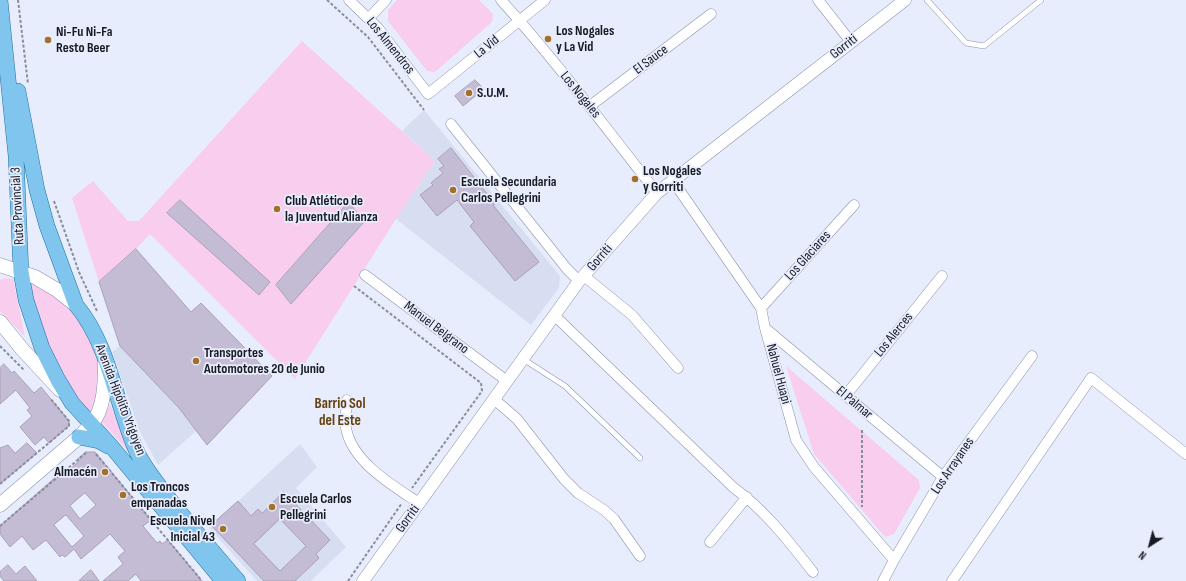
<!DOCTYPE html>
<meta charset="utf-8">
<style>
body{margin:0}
#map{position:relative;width:1186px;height:581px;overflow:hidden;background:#e8edfd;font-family:"Sofia Sans Condensed",sans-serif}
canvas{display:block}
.north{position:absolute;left:1130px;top:525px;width:40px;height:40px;-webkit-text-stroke:3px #e8edfd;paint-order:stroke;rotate:216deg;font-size:11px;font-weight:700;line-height:16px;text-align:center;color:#171a23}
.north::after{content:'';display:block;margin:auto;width:14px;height:18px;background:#171a23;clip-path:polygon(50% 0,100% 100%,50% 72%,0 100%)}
</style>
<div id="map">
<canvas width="1186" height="581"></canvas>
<div class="north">N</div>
</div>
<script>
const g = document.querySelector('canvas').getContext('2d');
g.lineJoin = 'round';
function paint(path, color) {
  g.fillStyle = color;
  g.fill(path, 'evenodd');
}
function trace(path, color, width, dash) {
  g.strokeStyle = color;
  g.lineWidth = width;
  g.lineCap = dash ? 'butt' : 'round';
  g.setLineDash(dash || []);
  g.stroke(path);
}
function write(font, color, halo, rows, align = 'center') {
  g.font = font + ' "Sofia Sans Condensed",sans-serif';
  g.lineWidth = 3.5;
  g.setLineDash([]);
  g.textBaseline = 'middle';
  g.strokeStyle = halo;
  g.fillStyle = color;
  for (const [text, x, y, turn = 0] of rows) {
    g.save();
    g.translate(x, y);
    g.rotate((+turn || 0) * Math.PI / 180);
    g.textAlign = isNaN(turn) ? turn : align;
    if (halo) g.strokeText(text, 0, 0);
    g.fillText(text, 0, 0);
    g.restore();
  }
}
paint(new Path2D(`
 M424,110L560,276L559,288L531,325L396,219L435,161L402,131Z
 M120,346L179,408L196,431L158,465L140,432L112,352Z
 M300,444L317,467L296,488L346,547L311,581H257L209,528Z`), '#d8def1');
paint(new Path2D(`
 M397,0H479L493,14L492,22L435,72L427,71L388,21V10Z
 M302,41L435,161L396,219L295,379L150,234L136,249L99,282L72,198L93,181L128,221H139Z
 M5,278L13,279L25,337L0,311V280Z
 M31,284C38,285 44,290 50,294C72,308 91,333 97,360C98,366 98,373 98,379C99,391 97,404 89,414C61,376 36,331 31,284Z
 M786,366L919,480L920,488L894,534L885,537L814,454Z
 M110,404L129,450L128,451L102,422Z`), '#f9cdee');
const building = new Path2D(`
 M475,80L484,89L463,106L455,96Z
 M451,148L495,204L493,205L539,262L515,281L470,226L474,222L457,200L437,216L420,195L433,185L431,183L443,173L439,169L444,166L438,159Z
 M180,200L270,282L259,295L167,213Z
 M349,202L364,222L291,304L276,285Z
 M136,249L191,312L201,303L272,376L207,445L179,408L120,346L99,282Z
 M4,364L12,373L14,371L34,393L41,387L69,421V426L49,443L44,437L35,445L20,427L32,416L27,410L30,408L16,390L0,404V368Z
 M27,443L37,453L0,484V448L8,445L15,453Z
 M86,452H95L151,520L143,526L157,543L160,541L162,544L168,540L202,581H141L136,574L128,581H103L123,564L118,557L125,551L110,534L81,559L74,549L65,557L62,555L60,557L46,540L33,550L22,536L10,547L0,534V526L58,475L60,478L79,461L78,459ZM85,493L96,505L80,519L70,506ZM66,515L84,536L72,547L54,525Z
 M284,492L330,540L316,554L319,558L295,581H264L211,525L238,501L251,516L258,509L262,513ZM280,519L306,546L280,571L254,544Z
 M8,565L16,574L25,566L37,581H4L0,576V572Z
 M91,570L99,581H79Z`);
paint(building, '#c4bbd4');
trace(building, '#aaa0b9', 1);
const service = new Path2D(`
 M927,0L966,43L984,46L1041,0
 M523,359L565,386L640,458`);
const minor = new Path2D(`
 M349,0L378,28L428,94L545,0
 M501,0C556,61 606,128 657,193
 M818,0L851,42
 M369,18L386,0
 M590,106L711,14
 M451,124L567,269L579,281
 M673,181L761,308L765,328L796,440L814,467L894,560
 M365,275L507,381
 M584,276L632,315L678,368
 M761,308L854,205
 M555,316L734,488C766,511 789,542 813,572
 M765,328L943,477
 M846,395L942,276
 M494,399L517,419L564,479L578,493L604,510L614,519L640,556
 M347,400C347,408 344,419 346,428C352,462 392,485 419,503
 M710,542L747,497
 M883,581L894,560L943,477L1032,356
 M952,581L1091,378L1186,454`);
const tertiary = new Path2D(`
 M363,581L579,281L657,193L905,0`);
const secondary = new Path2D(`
 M0,265L35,277L57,290L76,305
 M0,322L22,349L60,390
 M0,505L79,437C83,433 87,429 91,425C105,408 105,382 105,361`);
const primary = new Path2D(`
 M0,0L16,156L21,272L26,300L42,348L58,380L72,403L111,446L223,581
 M18,91L37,190L47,226L76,305C110,346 115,402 136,450C144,468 158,484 170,500C192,528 215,554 238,581
 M79,437L99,441L108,446`);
trace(service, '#8a92aa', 6);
trace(minor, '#8a92aa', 11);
trace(tertiary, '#8a92aa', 13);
trace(secondary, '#8a92aa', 15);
trace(primary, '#23709f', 16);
trace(new Path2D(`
 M18,0L28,84
 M327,0L368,37L424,110
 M54,201L79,272L97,311
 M354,286L481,383L482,391L412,488
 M0,346L24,370
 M862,430V507
 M96,454L202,581
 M0,484L69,426V421L50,398
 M0,526L87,452
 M348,581L402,503`), '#898d9a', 2, [3, 2]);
trace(service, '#fff', 5);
trace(minor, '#fff', 10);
trace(tertiary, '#fff', 12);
trace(secondary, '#fff', 14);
trace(primary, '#7fc5ee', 15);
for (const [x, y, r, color] of [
 [548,39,4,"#a46f28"],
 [48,40,4,"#a46f28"],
 [469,93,4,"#a46f28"],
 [635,179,4,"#a46f28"],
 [453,190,4,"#a46f28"],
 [277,209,4,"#a46f28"],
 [196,361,4,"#a46f28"],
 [105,472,4,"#a46f28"],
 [123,495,4,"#a46f28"],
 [272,507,4,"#a46f28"],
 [223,529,4,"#a46f28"]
]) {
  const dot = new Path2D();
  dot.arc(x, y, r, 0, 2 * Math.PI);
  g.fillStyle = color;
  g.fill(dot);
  trace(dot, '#e8edfd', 1.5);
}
write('bold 14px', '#171a23', '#e8edfd', [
 ["Los Nogales",556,31],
 ["y La Vid",556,47],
 ["Ni-Fu Ni-Fa",56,32],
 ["Resto Beer",56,48],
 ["S.U.M.",477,93],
 ["Los Nogales",643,171],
 ["y Gorriti",643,187],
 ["Escuela Secundaria",461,182],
 ["Carlos Pellegrini",461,198],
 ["Club Atlético de",285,201],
 ["la Juventud Alianza",285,217],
 ["Transportes",204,353],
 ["Automotores 20 de Junio",204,369],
 ["Almacén",97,472,"right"],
 ["Los Troncos",131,487],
 ["empanadas",131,503],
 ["Escuela Carlos",280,499],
 ["Pellegrini",280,515],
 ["Escuela Nivel",215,521,"right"],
 ["Inicial 43",215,537,"right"]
], 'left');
write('14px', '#171a23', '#e8edfd', [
 ["Los Almendros",390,46,51],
 ["La Vid",487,47,-39],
 ["Gorriti",844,47,-38],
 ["El Sauce",651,60,-37],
 ["Los Nogales",580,95,51],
 ["Ruta Provincial 3",18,206,-93],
 ["Los Glaciares",808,256,-48],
 ["Gorriti",600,258,-49],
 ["Manuel Belgrano",436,328,37],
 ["Los Alerces",894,335,-51],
 ["Nahuel Huapi",778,374,75],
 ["Avenida Hipólito Yrigoyen",120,400,69],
 ["El Palmar",854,403,40],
 ["Los Arrayanes",953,466,-56],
 ["Gorriti",408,519,-54]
]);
write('bold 15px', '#65410e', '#e8edfd', [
 ["Barrio Sol",340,404],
 ["del Este",340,421]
]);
</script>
